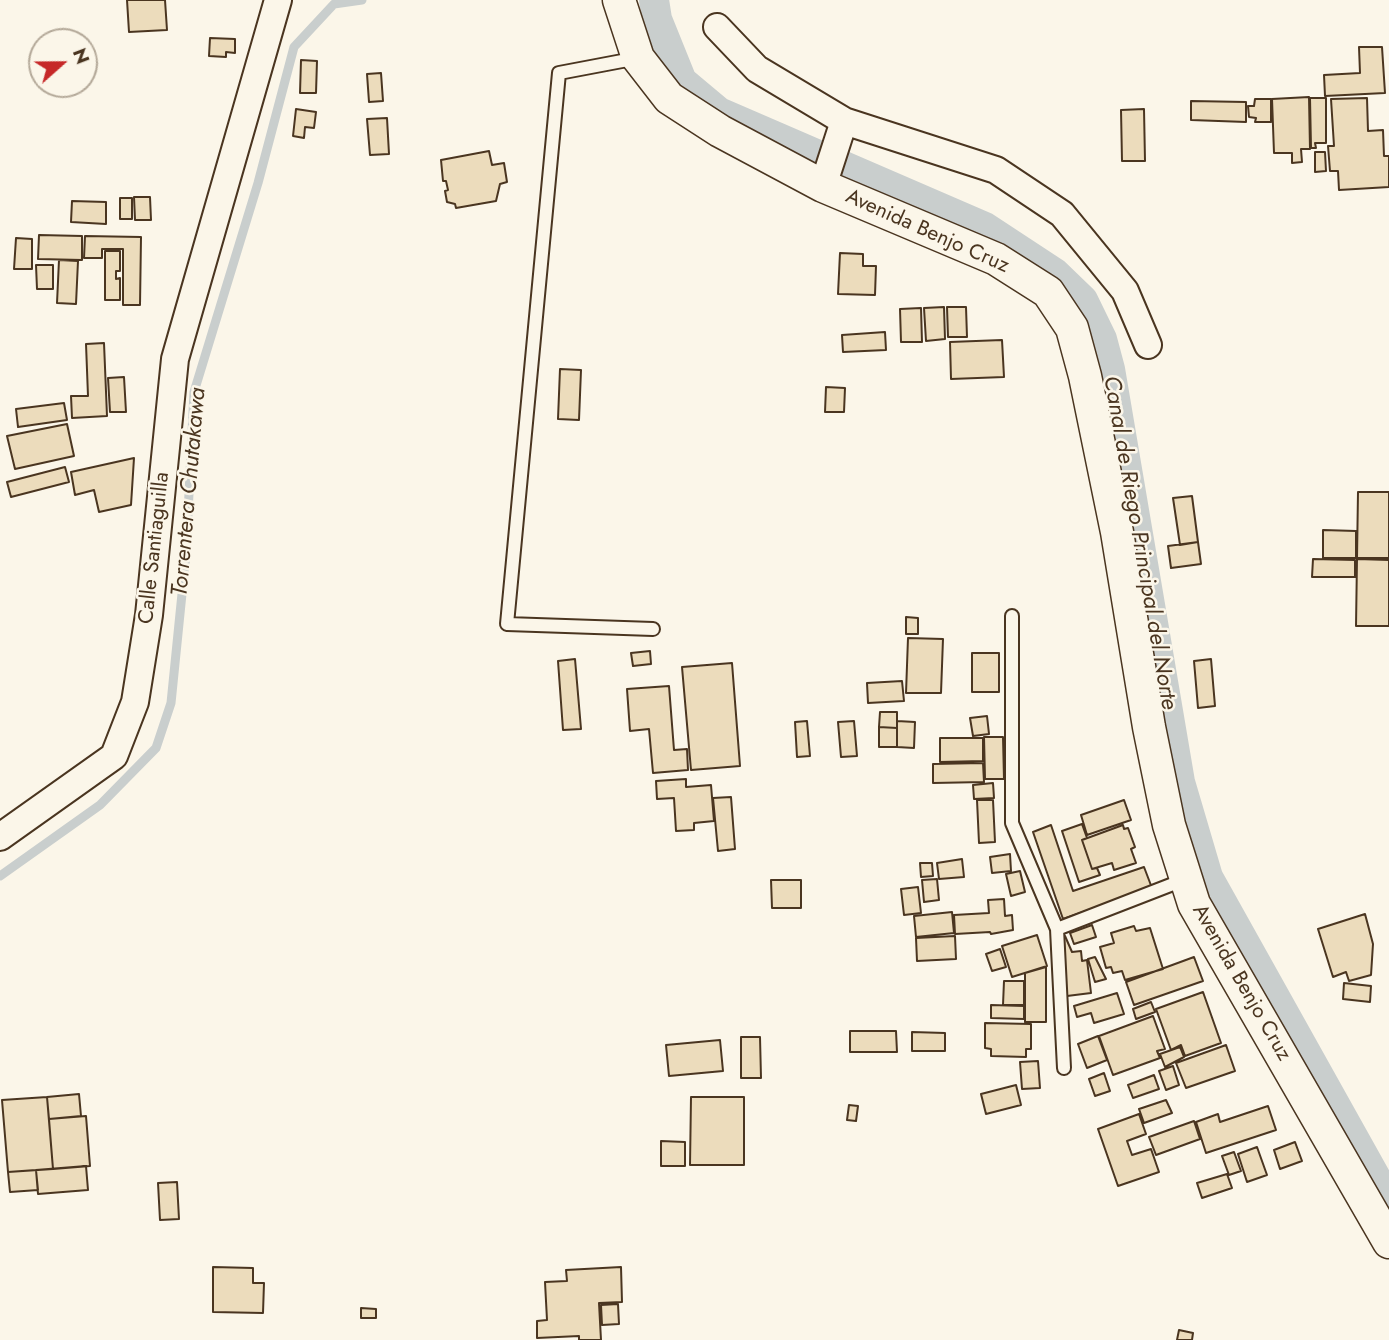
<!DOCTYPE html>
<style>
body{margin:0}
#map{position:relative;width:1389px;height:1340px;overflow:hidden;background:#fbf6e9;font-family:Jost,sans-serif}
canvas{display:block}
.north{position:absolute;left:28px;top:28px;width:70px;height:70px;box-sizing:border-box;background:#fbf6e9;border:2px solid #b4a999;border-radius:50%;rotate:69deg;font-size:19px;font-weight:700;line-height:28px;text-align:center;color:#4a3520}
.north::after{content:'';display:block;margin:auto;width:24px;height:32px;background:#c62828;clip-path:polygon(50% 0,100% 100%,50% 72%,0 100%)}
</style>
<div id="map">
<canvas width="1389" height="1340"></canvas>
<div class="north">N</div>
</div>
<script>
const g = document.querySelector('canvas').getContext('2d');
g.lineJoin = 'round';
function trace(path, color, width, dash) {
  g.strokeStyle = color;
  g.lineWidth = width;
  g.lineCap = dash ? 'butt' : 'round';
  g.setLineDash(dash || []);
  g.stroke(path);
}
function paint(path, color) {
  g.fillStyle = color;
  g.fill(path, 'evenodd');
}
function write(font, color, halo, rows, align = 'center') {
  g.font = font + ' Jost,sans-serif';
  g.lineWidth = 5;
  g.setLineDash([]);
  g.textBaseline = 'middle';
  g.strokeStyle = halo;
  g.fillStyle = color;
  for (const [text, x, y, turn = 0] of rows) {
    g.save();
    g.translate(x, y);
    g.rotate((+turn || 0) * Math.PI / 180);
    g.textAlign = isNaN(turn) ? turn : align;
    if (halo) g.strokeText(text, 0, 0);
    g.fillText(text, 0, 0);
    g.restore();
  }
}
trace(new Path2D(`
 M0,876L100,805L156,748L171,703L186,554L194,392L258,183L294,47L334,4L362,0`), '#c9cecd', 9);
trace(new Path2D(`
 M654,0L657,19L682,81L719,112L985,227L1055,273L1083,300L1102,339L1110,369L1180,782L1208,877L1389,1201`), '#c9cecd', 30);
const building = new Path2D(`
 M127,0H165L167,30L129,32Z
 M210,38L235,39V53L226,52V57L209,56Z
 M1359,47H1382L1385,93L1325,96L1324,75L1360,73Z
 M301,60L317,61L316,93H300Z
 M381,73L383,101L369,102L367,74Z
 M1309,97L1310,149H1301L1302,162L1292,163V153H1274L1272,99Z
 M1310,98H1326V143H1315L1316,148H1311Z
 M1367,98L1368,131L1383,130L1384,156H1389V187L1339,190L1338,171H1330L1328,146H1334L1331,99Z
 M1255,99H1271V122H1255L1256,118L1249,117L1248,106H1254Z
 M1191,101L1246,102V122L1191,120Z
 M296,109L316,112L314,128L305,127L304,138L293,136Z
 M1144,109L1145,161H1122L1121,110Z
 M387,118L389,154L370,155L367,119Z
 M489,151L492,165L504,163L507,182L500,184L496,201L456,208L455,204L447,202L445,191L448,190L446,181H443L441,160Z
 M1315,152H1325L1326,171L1315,172Z
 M134,197H150L151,220H135Z
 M120,198H132V219H120Z
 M72,201L106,202V224L71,222Z
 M39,235L82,236V260L38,259Z
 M85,236L141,237L140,305H123V249H102V258H84Z
 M16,238L32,239V269H14Z
 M105,251H120V271H116V279L120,278V300H105Z
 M840,253L863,254V266H876L875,295L838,294Z
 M59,260L78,261L76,304L57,303Z
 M36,265H53V289H37Z
 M944,307L945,339L926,341L924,308Z
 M947,307H966L967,337H948Z
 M921,308L922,342H901L900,309Z
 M885,332L886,350L843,352L842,335Z
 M1002,340L1004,377L951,379L950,342Z
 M104,343L107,416L72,418L71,396H88L86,344Z
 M560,369L581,370L579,420L558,419Z
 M124,377L126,412H110L108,378Z
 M826,387L845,388L844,412H825Z
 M64,403L67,420L18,427L16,409Z
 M67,424L74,456L15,469L7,436Z
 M134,458L131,505L99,512L94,490L75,495L71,472Z
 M65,467L69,482L11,497L7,482Z
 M1358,492H1389V558H1357Z
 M1192,496L1198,542L1180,545L1173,498Z
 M1323,530L1356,531V558H1323Z
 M1198,542L1201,564L1171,568L1168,546Z
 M1313,559L1355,560V577H1312Z
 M1357,559L1389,560V626H1356Z
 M906,617L918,618V634H906Z
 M908,638L943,639L941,693H906Z
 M650,651L651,664L633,666L631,653Z
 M972,653H999V692H972Z
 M575,659L581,729L563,730L558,661Z
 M1211,659L1215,706L1198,708L1194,661Z
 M732,663L740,766L691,770L682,667Z
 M902,681L904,701L868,703L867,683Z
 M669,686L674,750L687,749L688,770L653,773L649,729L630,731L627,689Z
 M880,712H897V728L879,727Z
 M987,716L989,734L973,736L970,718Z
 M807,721L810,756L797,757L795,722Z
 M854,721L857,756L841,757L838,722Z
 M897,721L915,722L914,748L897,747Z
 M879,727L897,728V747H879Z
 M984,737H1003L1004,779H985Z
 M940,738H983V761L940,762Z
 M983,763L984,782L933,783V764Z
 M686,779V787L711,785L714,821L694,823V830L676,831L674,798L657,799L656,781Z
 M993,783L994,798L974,799L973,785Z
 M731,797L735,849L718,851L713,798Z
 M977,800H993L995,842L979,843Z
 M1124,800L1131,820L1087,835L1081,815Z
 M1082,824L1087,838L1082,840L1092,869L1097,868L1100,875L1079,882L1062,831Z
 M1051,825L1073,891L1144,867L1152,888L1063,919L1033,832Z
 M1123,825L1124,829L1128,828L1135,847L1131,849L1136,863L1114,870L1112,863L1092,869L1082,840Z
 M1010,854L1011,871L992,873L990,857Z
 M962,859L964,877L939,879L937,863Z
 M920,863H932L933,876L921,877Z
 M1020,871L1025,892L1011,896L1006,874Z
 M937,879L939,900L924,902L922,880Z
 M771,880H801V908H772Z
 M918,887L921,913L904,915L901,889Z
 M1004,899L1005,916L1012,915L1013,930L991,934L990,932L955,934L954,915L989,913L988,900Z
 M952,912L954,933L916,937L914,916Z
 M1365,914L1373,944L1371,975L1349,981L1346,972L1333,977L1318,929Z
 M1092,925L1096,937L1074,944L1070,933Z
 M1134,926L1136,931L1150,928L1163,969L1125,980L1122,971L1113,973L1111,967L1106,968L1100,947L1114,943L1111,933Z
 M1037,935L1047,966L1012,977L1002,946Z
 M955,936L956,959L917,961L916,938Z
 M1065,936L1072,952L1081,951L1082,961L1087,960L1091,993L1067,996L1061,938Z
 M1000,949L1006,967L992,971L986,954Z
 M1095,957L1106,979L1095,982L1088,959Z
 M1194,957L1203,981L1134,1005L1126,982Z
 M1046,967V1022H1025V973Z
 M1004,981H1024V1005H1003Z
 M1344,983L1371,986L1370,1002L1343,999Z
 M1203,992L1221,1043L1185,1056L1181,1045L1171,1050L1156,1009Z
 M1117,993L1124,1014L1094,1023L1091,1013L1077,1017L1074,1006Z
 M1151,1002L1155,1012L1136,1019L1133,1009Z
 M991,1005L1024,1006V1019L991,1018Z
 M1153,1016L1165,1049L1157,1051L1160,1058L1113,1075L1099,1036Z
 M985,1023L1031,1024V1049H1026V1057L991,1056V1049L985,1048Z
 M850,1031H896L897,1052H850Z
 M912,1032L945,1033V1051H912Z
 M1098,1036L1107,1060L1087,1068L1078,1044Z
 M741,1037H760L761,1078H741Z
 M720,1040L723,1071L669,1076L666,1045Z
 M1226,1045L1235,1071L1186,1088L1176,1063Z
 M1180,1047L1184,1057L1165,1067L1160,1054Z
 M1038,1061L1040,1088L1022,1089L1020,1062Z
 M1173,1066L1179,1085L1166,1090L1159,1071Z
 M1104,1073L1110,1091L1095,1096L1089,1079Z
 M1154,1075L1159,1089L1133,1098L1128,1085Z
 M1016,1085L1021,1105L986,1114L981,1094Z
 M79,1094L81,1116L49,1119L47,1097Z
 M47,1097L53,1169L8,1172L2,1100Z
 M691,1097H744V1165H690Z
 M1166,1100L1172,1113L1144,1123L1139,1109Z
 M849,1105L858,1106L856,1121L847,1120Z
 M1268,1106L1276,1130L1206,1153L1196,1122L1218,1114L1220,1122Z
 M1139,1114L1146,1134L1127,1141L1132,1155L1151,1149L1159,1172L1118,1186L1098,1129Z
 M86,1116L90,1166L53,1169L49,1119Z
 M1194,1121L1200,1139L1156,1155L1149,1137Z
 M661,1141L685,1142V1166H661Z
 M1295,1142L1302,1161L1280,1169L1274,1150Z
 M1257,1147L1267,1175L1247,1182L1238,1154Z
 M1234,1152L1241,1171L1229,1175L1222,1156Z
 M86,1166L88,1190L38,1194L36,1170Z
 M36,1170L38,1190L10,1192L8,1172Z
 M1227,1174L1232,1188L1202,1198L1197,1183Z
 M177,1182L179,1219L160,1220L158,1183Z
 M213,1267L253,1268V1283H264L263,1313L213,1312Z
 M621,1267L622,1302L599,1303L601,1340H579V1336L537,1338V1321L547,1320L545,1282L567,1281L566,1270Z
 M618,1304L619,1324L602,1325L601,1305Z
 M361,1308L376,1309V1318H361Z
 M1179,1330L1193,1333L1192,1340H1177Z`);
paint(building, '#ecdcbc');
trace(building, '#4a3520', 2);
const service = new Path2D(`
 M638,58L559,73L507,624L653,629
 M1012,616V823L1057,929L1064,1068
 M1057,929L1186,879`);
const minor = new Path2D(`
 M717,27L757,69L844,121L996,170L1062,214L1125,291L1148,345
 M823,186L844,121
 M0,837L114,756L135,702L149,615L175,359L278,0`);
const tertiary = new Path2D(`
 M619,0L638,58L669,98L720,131L823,186L996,259L1048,292L1072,328L1085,376L1117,532L1149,727L1169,825L1194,904L1389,1242`);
trace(service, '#4a3520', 16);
trace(minor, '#4a3520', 30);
trace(tertiary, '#4a3520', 35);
trace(service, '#fbf6e9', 12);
trace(minor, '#fbf6e9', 26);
trace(tertiary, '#fbf6e9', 32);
write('21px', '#4a3520', '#fbf6e9', [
 ["Avenida Benjo Cruz",927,232,24],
 ["Calle Santiaguilla",155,548,-84],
 ["Avenida Benjo Cruz",1241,983,60]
]);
write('italic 23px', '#4a3520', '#fbf6e9', [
 ["Torrentera Chutakawa",190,492,-85],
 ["Canal de Riego Principal del Norte",1139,543,80]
]);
</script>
